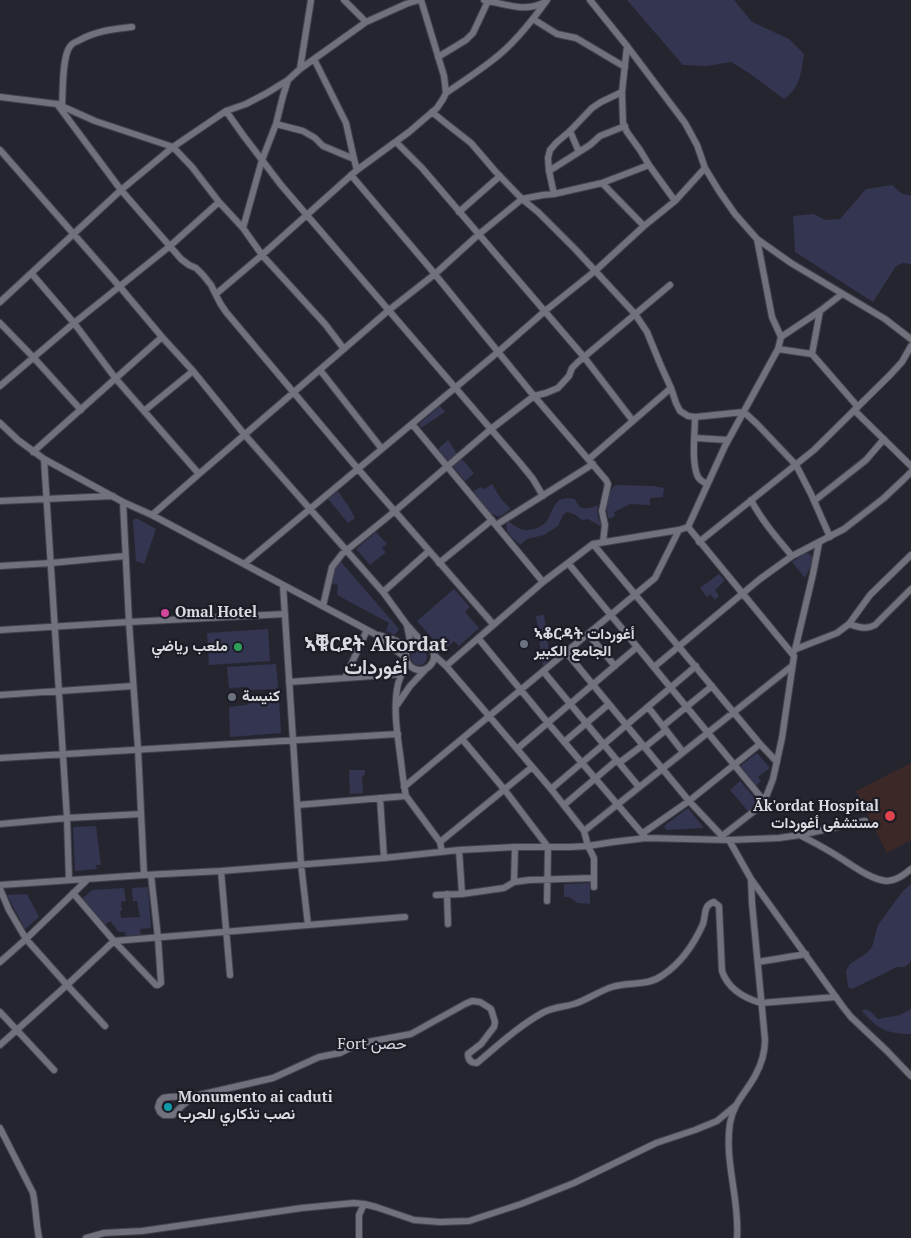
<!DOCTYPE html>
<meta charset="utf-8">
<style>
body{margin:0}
canvas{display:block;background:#25252f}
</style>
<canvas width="911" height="1238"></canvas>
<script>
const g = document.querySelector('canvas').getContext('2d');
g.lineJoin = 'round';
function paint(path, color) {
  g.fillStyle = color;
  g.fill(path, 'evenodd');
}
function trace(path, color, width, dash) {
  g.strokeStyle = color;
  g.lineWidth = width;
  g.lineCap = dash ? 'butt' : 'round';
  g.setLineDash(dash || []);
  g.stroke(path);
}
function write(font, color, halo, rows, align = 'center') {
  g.font = font + ' "PT Serif",Vazirmatn,"Noto Sans Ethiopic",serif';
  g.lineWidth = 4.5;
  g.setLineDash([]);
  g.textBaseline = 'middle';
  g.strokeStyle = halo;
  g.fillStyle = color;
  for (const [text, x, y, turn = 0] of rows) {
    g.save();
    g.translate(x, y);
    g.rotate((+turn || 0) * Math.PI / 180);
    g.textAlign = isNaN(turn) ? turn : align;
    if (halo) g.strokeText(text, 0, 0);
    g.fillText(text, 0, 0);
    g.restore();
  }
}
paint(new Path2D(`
 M911,763V840L887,853L856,791Z`), '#3c2826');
paint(new Path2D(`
 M627,0H734L752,22L789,39L804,54C801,73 800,88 784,99L749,73L731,62L707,66L683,65Z
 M892,185L901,193L911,196V264L903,263L896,266L873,302L795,252L793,216L813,214L826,220L840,219L866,189Z
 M440,406L445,412L421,428L419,425L420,423Z
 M448,440L457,454L447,461L438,449Z
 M462,459L474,473L465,481L453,466Z
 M492,484L501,499L511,509L499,517L490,513L473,492L480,487L485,489Z
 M616,485L653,486L664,488L663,497L650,498V505L630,504L614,512L615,516L609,519C605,508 605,493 616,485Z
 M338,491L349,507L355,518L348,523L328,499Z
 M567,498L575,499C575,500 578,505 579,506C583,510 593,508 597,505L598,517L602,527L588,519L582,520L574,514L567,512L563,515L558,526L544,535L527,539L520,545C514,539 502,531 508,521C519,529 524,533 537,528C541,526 544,524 547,521C551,513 553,506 559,500Z
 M134,519H138L156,529L144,564L136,561L133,521Z
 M376,532L387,544L382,548L386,552L370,565L356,549Z
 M805,553H808L813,558V562L805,578L792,562Z
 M341,562L399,629L395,635L386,631L389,623L337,595L338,585L331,583L333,568Z
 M719,574L725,580L715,590L719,596L715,600L710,594L707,597L700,588Z
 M454,589L470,607L465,612L479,628L459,646L454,641L443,651L417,621Z
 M544,615L550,660L543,667L536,616Z
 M268,629L270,661L209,665L207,633Z
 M411 657a8 8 0 1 1 16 0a8 8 0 1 1-16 0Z
 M276,664L278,687L275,689L249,690L247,687L229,688L227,667Z
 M275,696L279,699L281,733L230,737L229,707L246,705L249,703V698Z
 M757,753L770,768L758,777L761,781L756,786L740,766Z
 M349,770H365V774L362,777L363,793L350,794Z
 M740,781L758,802L748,811L730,790Z
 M688,808L704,828L666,830L664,826Z
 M96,826L101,865H96L97,869L75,871L73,827Z
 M590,883V904L578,903L569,897H564V884Z
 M911,884V960C908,967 905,967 897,967L852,989L848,987L846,971L850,964L867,953L872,947L878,925L902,892Z
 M148,887L151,928L140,929L141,935L126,936L125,932H119L110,921L105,925L82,899L92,890L124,888L126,901L121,902L122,911H120L121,918L140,917L137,901H133L132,888Z
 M27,894L39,917L25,929L7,895Z
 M865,1009L871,1012L878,1019L900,1015L911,1009V1034C888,1034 877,1029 862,1011Z`), '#343551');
const minor = new Path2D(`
 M344,0L366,22
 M484,0C505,4 525,13 545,2
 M590,0L627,46L685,123L697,145L705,168L719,191L735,214L757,239L791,263L885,319L911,339
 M533,19L557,34L576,38L625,67
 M627,46L622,92L623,123L627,132L640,150L649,165L675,201
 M438,57L466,40L473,33L488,1
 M314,59L346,123L354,159L357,170
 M300,69L311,0
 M446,93C462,82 479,71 494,59C515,43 532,21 547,0
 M0,97L57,104L95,121L173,147L192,167L219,202
 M57,104L121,190L181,259L189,265L196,268L203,275L211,285L220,303L226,312L358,469L493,624
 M62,107C63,91 62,60 69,48C71,44 75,42 78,41C95,31 113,29 132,27
 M226,111L243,135L281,185L520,463L533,479L543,496
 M432,112L443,121L471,143L495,171L522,199L538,212L576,250L635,314L647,332L661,366L671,388L676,403L680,411L688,416L695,417L744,412L757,424L796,465L811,494L830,537
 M276,124L303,131L315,138L323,146L354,159
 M570,131L579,152
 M396,142L422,168L584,357L633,421
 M0,150L120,287L162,337L193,371L244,434L383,592L407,625L423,643
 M549,171L590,145L600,136L625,126
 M351,175L429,267L534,396L606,480L608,484L602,511L605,525L603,542
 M602,183L649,165
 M554,194L549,171L548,158L550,150L556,143L570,131L592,108L601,102L622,92
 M459,212L500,176
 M243,228L262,160L276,124L283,96L288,80
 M32,274L74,323L116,379L199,474
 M0,302L121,190L173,147L226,111L246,104L267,93L288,80L300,69L366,22L406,4L419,0
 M0,323L34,358L81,410
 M781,337L820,311L842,294
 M344,349L325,324L262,255L357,170L409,132L437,108L443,99L446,93L444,76L421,0
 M778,349L812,354L858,407
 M812,354L820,311
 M320,370L382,449
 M0,386L74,323L170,246L219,202L243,228L262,255L216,294
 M854,410L911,466
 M144,411L193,371
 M695,417C695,433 691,463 698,477C700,481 704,482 707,484
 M0,423L18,440L44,459L123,502L152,515L375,634L388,645L405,657
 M412,424L543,582
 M695,438L728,440
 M33,452L162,337
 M44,459L67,818L69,880
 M589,459L671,388
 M751,500C762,521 777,538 792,556
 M0,501L113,496
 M814,501L866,460L884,439
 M123,502L129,622L138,749L144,875
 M152,515L199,474L389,310L435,274L478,235L522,199L543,195L554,194L602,183L644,226
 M496,525L593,464
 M688,527L794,656L782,738L773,779L768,792L762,805L722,836L721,840
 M699,542L814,450L890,375L902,362L911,346
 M593,544L760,744L777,762
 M439,563L492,520
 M568,563L764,801
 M244,564L498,352L545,311L595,271L644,226L675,201L705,168
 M0,566L51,563L125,556
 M283,585L301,864L308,925
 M383,592L429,551
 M323,606L332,567L342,554L395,511L491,429L534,396L546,393L558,388L569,376L572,368L578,362L670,285
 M849,624C858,627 866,630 875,625L911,589
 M407,626L411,645
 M0,630L129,622L285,614
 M588,634L615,666
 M379,635L392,639L409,647
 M478,638L548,723L646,838
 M406 656a14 14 0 1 1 28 0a14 14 0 1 1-28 0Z
 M796,649L837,633L849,624L870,595L911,555
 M795,650L813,574L819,543
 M566,652L689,801L722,836
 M434,655L446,666L489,716L551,789L584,831L588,846L594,858V887
 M407,663C403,670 400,677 398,684C393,707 397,732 400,754C402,768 403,782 406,796L440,842L442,852
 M446,666L543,582L593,544L679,530
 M654,667L760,579L792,556L844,529L884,498L904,479L911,472
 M543,671L639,787
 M345,678L367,630
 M289,682L401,674
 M0,695L133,686
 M397,705L410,686L425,670
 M648,707L683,752
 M663,726L712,686
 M462,739L504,789L548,847L547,901
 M564,742L609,704
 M645,747L666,730
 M517,749L637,647
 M0,758L398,734
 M619,763L643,745
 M404,787L655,578L679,530L688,527L725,446L778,349L781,337L772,317L757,239
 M551,789L696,666
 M380,798L384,858
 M297,805L406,796
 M564,805L617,760
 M0,824L67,818L141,814
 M584,831L792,666
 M643,833L689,801L760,744
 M800,835C811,841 823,847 834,854C848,862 870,880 887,881C896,881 904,875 911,869
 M729,840L751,879L843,1007L851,1017L887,1051L911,1076
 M440,842L532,767
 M459,850L462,894
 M221,871L230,975
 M514,882L515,847
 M0,885L144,875L221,871L384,858L459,850L515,847H570L588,846L613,842L646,838L729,840L779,838L800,835L865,821
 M0,889L9,910L26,939L67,985L105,1026
 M73,893L114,941L156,985H158L161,983L158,938L151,875
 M447,894L448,924
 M436,895L462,894L504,888L514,882L529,880L594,878
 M0,962L26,939L88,879
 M758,962L806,954
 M0,1012L54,1070
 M0,1045L67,985L114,941L405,917
 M195,1096L184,1104L173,1115H164L160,1112L158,1107L160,1101L163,1098L169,1097L195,1096L273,1078L319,1057L340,1053L352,1047L368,1042L411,1034L465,1004L472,1001L480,1002L485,1005L491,1009L495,1022L494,1027L481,1044L468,1054C468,1060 471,1063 477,1063C498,1045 520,1025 544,1012C554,1007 564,1007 574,1004C587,1000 599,991 612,987C630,981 647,987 663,975C681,963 694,944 703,924C706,915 703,905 714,902L719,906L722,971C728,989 744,998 761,1003L836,997
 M0,1128L33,1193C36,1208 36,1223 39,1238
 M86,1238L104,1233L142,1231L302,1208L354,1203L364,1204L376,1207L414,1220L440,1222L469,1221L521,1204L574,1183L656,1143L695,1130L717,1121L735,1106
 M359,1238V1215L364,1204
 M737,1238C740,1200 724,1162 730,1123C734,1102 745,1094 755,1076C761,1065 765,1052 765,1040L752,903L751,879`);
trace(minor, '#43434c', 8);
trace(minor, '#70717d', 6);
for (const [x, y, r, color] of [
 [165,613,5,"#d1479c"],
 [524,644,5,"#6b7280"],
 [238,647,5,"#2e9e5b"],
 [232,697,5,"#6b7280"],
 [890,816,6,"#e0444e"],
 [168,1107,5,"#0f9aa8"]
]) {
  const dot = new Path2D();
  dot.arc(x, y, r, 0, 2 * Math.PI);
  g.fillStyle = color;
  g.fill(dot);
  trace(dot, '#1b1c26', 2);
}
write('bold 15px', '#dadbe1', '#1b1c26', [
 ["Omal Hotel",175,613],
 ["ኣቆርዳት أغوردات",534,635],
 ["الجامع الكبير",534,652],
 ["ملعب رياضي",228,647,"right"],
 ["كنيسة",242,697],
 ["Āk'ordat Hospital",879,807,"right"],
 ["مستشفى أغوردات",879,824,"right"],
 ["Monumento ai caduti",178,1098],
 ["نصب تذكاري للحرب",178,1115]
], 'left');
write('16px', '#dadbe1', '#1b1c26', [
 ["Fort حصن",372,1044]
]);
write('bold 20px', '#dadbe1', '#1b1c26', [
 ["ኣቑርደት Akordat",376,645],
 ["أغوردات",376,668]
]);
</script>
